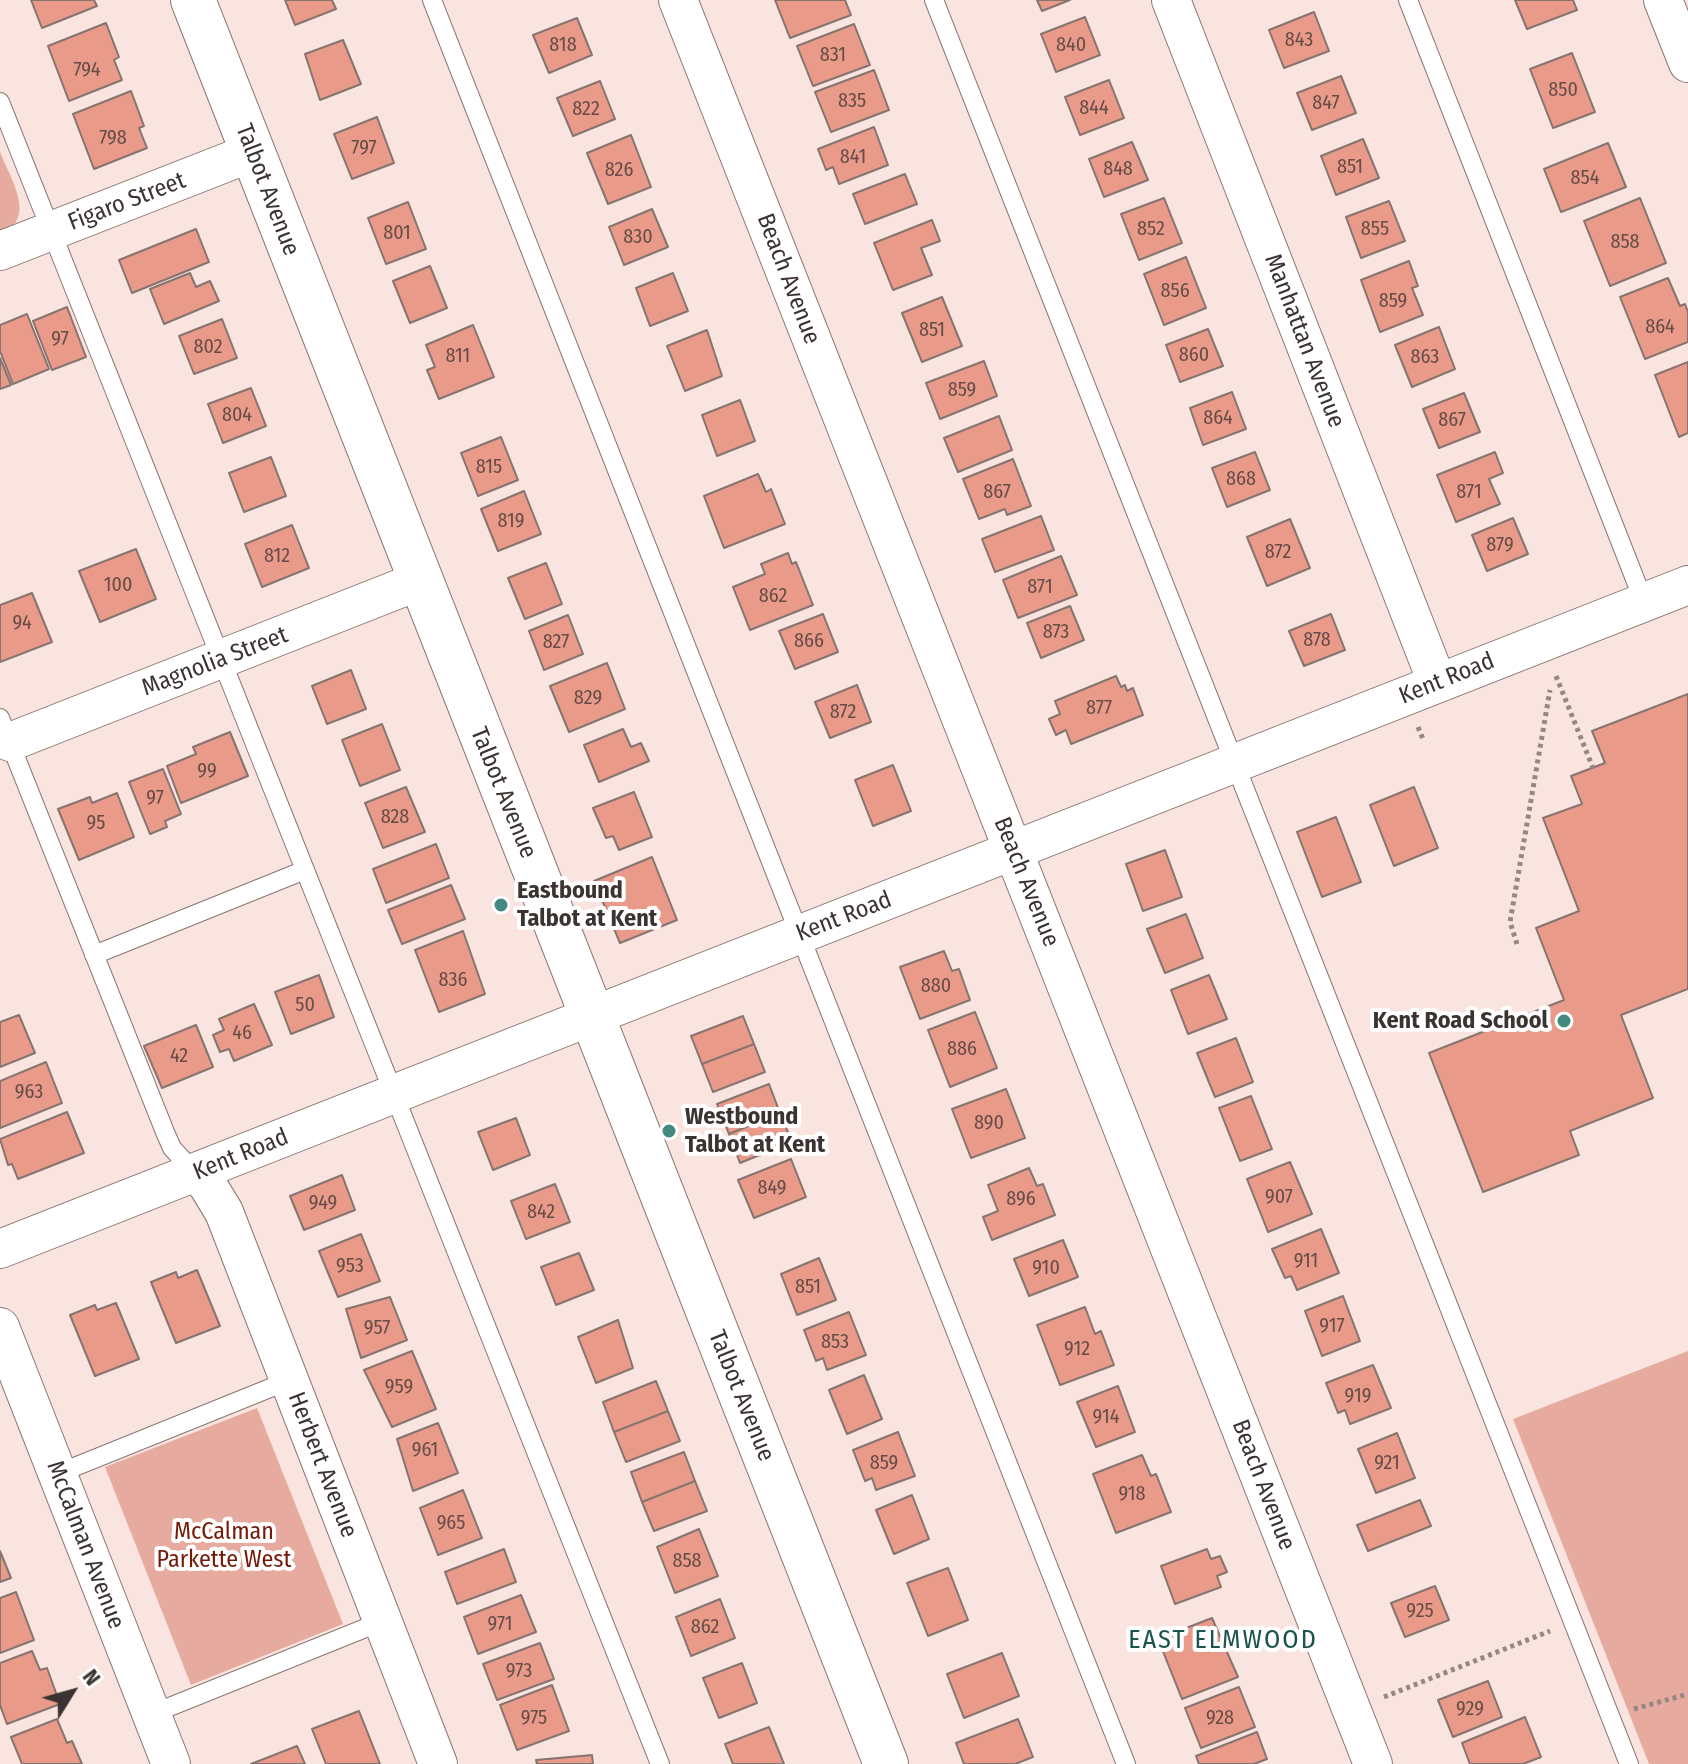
<!DOCTYPE html>
<style>
body{margin:0}
#map{position:relative;width:1688px;height:1764px;overflow:hidden;background:#fae4e0;font-family:"Fira Sans Condensed",sans-serif}
canvas{display:block}
.north{position:absolute;left:32px;top:1652px;width:80px;height:80px;-webkit-text-stroke:6px #fff;paint-order:stroke;rotate:53deg;font-size:22px;font-weight:700;line-height:32px;text-align:center;color:#3b3331}
.north::after{content:'';display:block;margin:auto;width:28px;height:36px;background:#3b3331;clip-path:polygon(50% 0,100% 100%,50% 72%,0 100%)}
</style>
<div id="map">
<canvas width="1688" height="1764"></canvas>
<div class="north">N</div>
</div>
<script>
const g = document.querySelector('canvas').getContext('2d');
g.lineJoin = 'round';
function paint(path, color) {
  g.fillStyle = color;
  g.fill(path, 'evenodd');
}
function trace(path, color, width, dash) {
  g.strokeStyle = color;
  g.lineWidth = width;
  g.lineCap = dash ? 'butt' : 'round';
  g.setLineDash(dash || []);
  g.stroke(path);
}
function write(font, color, halo, rows, align = 'center') {
  g.font = font + ' "Fira Sans Condensed",sans-serif';
  g.lineWidth = 8;
  g.setLineDash([]);
  g.textBaseline = 'middle';
  g.strokeStyle = halo;
  g.fillStyle = color;
  for (const [text, x, y, turn = 0] of rows) {
    g.save();
    g.translate(x, y);
    g.rotate((+turn || 0) * Math.PI / 180);
    g.textAlign = isNaN(turn) ? turn : align;
    if (halo) g.strokeText(text, 0, 0);
    g.fillText(text, 0, 0);
    g.restore();
  }
}
paint(new Path2D(`
 M0,152C11,180 38,219 0,234Z
 M1688,1351V1764H1649L1513,1419Z
 M257,1408L343,1624L191,1685L105,1467Z`), '#e6ab9e');
const building = new Path2D(`
 M31,0H94L97,6L42,28Z
 M285,0H332L336,9L295,25Z
 M775,0H845L851,15L790,38Z
 M1037,0H1070L1042,11Z
 M1515,0H1573L1577,10L1527,29Z
 M1314,12L1329,51L1284,68L1269,30Z
 M1085,17L1100,55L1056,72L1041,34Z
 M577,18L592,55L549,73L533,35Z
 M106,23L119,57L114,60L122,80L69,101L48,46Z
 M854,24L870,65L813,86L797,46Z
 M343,40L361,84L320,100L305,54Z
 M1572,53L1595,112L1553,128L1530,69Z
 M874,70L889,110L831,132L815,92Z
 M1341,76L1356,113L1312,130L1297,93Z
 M1109,80L1124,118L1080,135L1065,97Z
 M600,81L615,119L573,136L557,98Z
 M131,91L144,126L139,128L147,148L94,169L73,114Z
 M377,117L394,163L352,179L334,134Z
 M874,127L888,165L839,184L833,167L826,170L818,149Z
 M631,135L651,187L608,204L587,153Z
 M1363,139L1379,178L1336,195L1321,156Z
 M1132,142L1148,180L1104,197L1089,159Z
 M1608,143L1626,187L1561,212L1544,169Z
 M905,174L917,204L865,224L853,194Z
 M1164,198L1182,243L1139,260L1121,214Z
 M1640,198L1666,263L1610,286L1584,221Z
 M1389,201L1405,241L1361,258L1346,217Z
 M408,202L426,249L386,264L368,218Z
 M652,209L668,247L624,265L609,227Z
 M932,220L940,241L921,248L932,275L893,290L874,243Z
 M196,229L209,262L132,293L119,260Z
 M1186,257L1206,308L1164,325L1144,274Z
 M1409,261L1418,286L1412,288L1423,315L1380,332L1361,280Z
 M430,266L447,308L410,323L393,281Z
 M190,273L196,287L210,281L219,301L164,324L150,289Z
 M673,273L688,311L650,326L636,288Z
 M1668,278L1680,306L1685,304L1688,312V342L1645,359L1620,297Z
 M942,297L962,346L922,362L902,313Z
 M67,307L86,357L52,370L33,321Z
 M27,314L49,369L13,384L0,351V325Z
 M222,319L237,358L194,374L179,336Z
 M473,325L494,377L439,399L427,370L435,367L426,345Z
 M1439,327L1455,369L1412,387L1395,345Z
 M1208,329L1223,366L1180,382L1166,345Z
 M707,330L722,376L685,391L667,346Z
 M0,358L11,385L0,389Z
 M984,361L997,396L940,419L926,383Z
 M1688,362V433L1679,437L1655,375Z
 M251,388L266,426L223,443L208,404Z
 M1232,392L1246,429L1203,445L1190,408Z
 M1464,393L1480,432L1439,448L1423,409Z
 M740,400L755,441L717,456L702,415Z
 M999,416L1012,450L958,472L944,438Z
 M501,437L518,480L478,496L461,453Z
 M1255,452L1270,490L1227,507L1212,468Z
 M1495,452L1503,473L1489,479L1500,504L1456,522L1437,475Z
 M271,457L286,496L244,512L229,473Z
 M1013,459L1031,506L1007,515L1005,509L979,519L963,479Z
 M758,474L766,492L771,489L785,524L724,548L704,496Z
 M524,491L541,534L498,551L481,509Z
 M1041,516L1054,550L995,572L982,539Z
 M1513,518L1528,554L1487,571L1472,535Z
 M1290,519L1310,568L1267,586L1247,537Z
 M292,525L309,568L262,587L245,544Z
 M136,549L156,599L100,622L79,571Z
 M788,553L792,564L796,562L813,605L750,630L733,587L765,574L761,564Z
 M1061,556L1077,595L1018,618L1003,580Z
 M546,563L562,604L525,619L508,578Z
 M32,593L52,642L0,662V605Z
 M1070,606L1084,640L1041,658L1027,623Z
 M823,614L838,652L795,669L779,631Z
 M1331,614L1345,650L1304,666L1289,631Z
 M568,615L583,654L544,670L529,631Z
 M607,663L625,709L569,732L550,686Z
 M351,670L366,709L327,724L312,686Z
 M1116,676L1121,687L1125,685L1127,691L1133,688L1143,715L1071,744L1066,730L1056,735L1049,719L1060,714L1055,701Z
 M857,685L871,722L830,738L815,702Z
 M1688,694V989L1621,1015L1653,1098L1570,1131L1579,1155L1483,1192L1429,1053L1564,1000L1536,928L1579,911L1543,818L1582,804L1571,776L1605,763L1592,731Z
 M382,724L400,770L360,786L342,740Z
 M623,729L631,747L641,743L649,761L599,782L584,745Z
 M230,732L248,776L181,803L167,766L196,754L193,747Z
 M893,765L911,811L873,826L855,780Z
 M163,769L181,814L165,821L167,827L150,834L129,782Z
 M406,787L425,832L383,848L365,803Z
 M1414,787L1438,848L1394,866L1370,805Z
 M634,792L652,837L619,850L613,836L606,838L593,808Z
 M117,793L134,837L79,860L58,809L90,797L92,803Z
 M1336,817L1361,882L1322,897L1297,832Z
 M436,844L449,878L386,903L373,869Z
 M1165,850L1182,897L1143,911L1126,864Z
 M652,857L677,920L620,943L594,881Z
 M451,885L465,919L402,944L388,910Z
 M1186,914L1203,958L1165,973L1147,929Z
 M463,931L485,994L439,1012L415,950Z
 M944,951L952,971L959,969L970,1000L920,1019L900,967Z
 M319,975L334,1017L291,1034L275,992Z
 M1209,975L1227,1019L1188,1034L1171,990Z
 M254,1004L272,1045L234,1061L229,1049L220,1052L213,1035L224,1030L219,1019Z
 M975,1012L997,1068L950,1087L928,1030Z
 M19,1015L35,1053L0,1067V1022Z
 M743,1016L754,1044L702,1064L691,1036Z
 M196,1025L213,1067L162,1088L144,1046Z
 M1236,1038L1253,1082L1215,1097L1197,1053Z
 M754,1044L765,1072L713,1092L702,1064Z
 M46,1062L62,1103L0,1128V1081Z
 M769,1084L780,1113L729,1134L717,1104Z
 M1006,1089L1025,1138L971,1158L952,1109Z
 M1251,1096L1272,1149L1240,1161L1219,1108Z
 M67,1112L84,1153L18,1179L12,1164L8,1165L0,1139Z
 M780,1113L792,1142L740,1163L729,1134Z
 M516,1118L530,1155L493,1170L478,1132Z
 M791,1159L806,1197L754,1218L738,1180Z
 M1290,1162L1312,1214L1268,1232L1247,1179Z
 M1029,1168L1037,1186L1043,1184L1055,1215L992,1240L983,1217L998,1211L988,1185Z
 M342,1175L355,1210L304,1230L290,1196Z
 M555,1184L570,1222L526,1239L511,1201Z
 M1321,1229L1339,1273L1297,1290L1291,1276L1285,1278L1272,1249Z
 M361,1234L380,1281L338,1297L319,1251Z
 M1063,1240L1078,1277L1029,1296L1014,1259Z
 M579,1253L594,1290L556,1305L541,1267Z
 M819,1258L836,1300L797,1315L781,1274Z
 M197,1270L220,1326L176,1343L151,1282L176,1272L178,1278Z
 M1343,1296L1360,1341L1322,1356L1305,1311Z
 M390,1297L407,1340L361,1358L346,1309Z
 M116,1303L139,1359L95,1376L70,1315L95,1305L97,1310Z
 M1085,1307L1095,1334L1101,1331L1114,1365L1060,1385L1037,1325Z
 M849,1312L866,1355L827,1370L823,1358L816,1361L804,1330Z
 M618,1320L633,1368L596,1383L578,1337Z
 M412,1351L436,1409L392,1427L364,1370Z
 M1373,1365L1391,1408L1350,1424L1345,1410L1338,1413L1326,1383Z
 M864,1375L882,1419L847,1434L829,1390Z
 M656,1381L668,1411L614,1432L603,1402Z
 M1118,1386L1135,1432L1096,1447L1077,1402Z
 M668,1411L680,1441L626,1462L614,1432Z
 M438,1423L458,1473L413,1491L397,1439Z
 M898,1432L915,1476L876,1490L872,1478L865,1481L853,1450Z
 M1397,1433L1415,1478L1376,1493L1358,1449Z
 M684,1452L695,1481L642,1502L631,1472Z
 M1142,1455L1151,1476L1156,1474L1171,1512L1116,1533L1093,1474Z
 M695,1481L707,1511L654,1531L642,1502Z
 M463,1490L482,1538L438,1555L420,1508Z
 M912,1495L929,1539L894,1554L876,1510Z
 M1420,1500L1431,1526L1368,1551L1357,1525Z
 M699,1529L718,1576L675,1593L657,1547Z
 M504,1549L516,1582L457,1604L445,1572Z
 M1207,1549L1211,1559L1220,1556L1227,1572L1217,1576L1221,1587L1175,1604L1161,1566Z
 M0,1551L11,1578L0,1582Z
 M948,1568L968,1620L928,1636L907,1583Z
 M1435,1586L1449,1620L1405,1637L1391,1603Z
 M16,1592L34,1640L0,1653V1598Z
 M521,1595L536,1632L478,1654L464,1617Z
 M720,1599L735,1638L691,1656L676,1617Z
 M1212,1618L1238,1677L1182,1699L1158,1639Z
 M540,1643L554,1679L497,1700L483,1664Z
 M32,1651L40,1670L47,1668L60,1704L7,1724L0,1705V1663Z
 M1002,1653L1019,1696L964,1718L947,1674Z
 M742,1663L757,1703L719,1718L703,1678Z
 M1488,1681L1502,1717L1453,1737L1438,1700Z
 M552,1685L569,1731L517,1750L500,1705Z
 M1239,1687L1255,1727L1201,1748L1185,1708Z
 M359,1711L380,1764H326L312,1729Z
 M1525,1717L1541,1757L1523,1764H1470L1462,1743Z
 M57,1719L67,1743L72,1741L82,1764H22L11,1737Z
 M1018,1719L1033,1757L1015,1764H964L956,1743Z
 M769,1727L784,1764H733L725,1744Z
 M1257,1732L1267,1759L1254,1764H1199L1196,1756Z
 M297,1746L305,1764H251Z
 M592,1755L593,1764H537L536,1760Z`);
paint(building, '#e99a89');
trace(building, '#867470', 2);
const service = new Path2D(`
 M432,0L1126,1764
 M934,0L1629,1764
 M1408,0L1644,602
 M0,102C223,655 441,1210 660,1764
 M0,718L165,1132L172,1148L195,1173
 M94,955L305,870
 M57,1474L290,1380
 M152,1714L383,1621`);
const minor = new Path2D(`
 M678,0L1373,1764
 M1171,0L1437,682
 M1663,0L1688,63
 M0,251L253,152
 M10,742L419,581
 M195,1173L207,1184L224,1212L438,1764
 M0,1249L1688,585
 M0,1327L171,1764`);
const tertiary = new Path2D(`
 M193,0L886,1764`);
trace(service, '#887671', 20);
trace(minor, '#887671', 40);
trace(tertiary, '#887671', 46);
trace(new Path2D(`
 M1556,676L1593,768
 M1418,727L1423,739
 M1517,944L1510,922L1550,690
 M1384,1697L1550,1631
 M1634,1709L1688,1694`), '#958784', 5, [4, 4]);
trace(service, '#fff', 18);
trace(minor, '#fff', 38);
trace(tertiary, '#fff', 44);
for (const [x, y, r, color] of [
 [501,905,8,"#44897f"],
 [1564,1021,8,"#44897f"],
 [669,1131,8,"#44897f"]
]) {
  const dot = new Path2D();
  dot.arc(x, y, r, 0, 2 * Math.PI);
  g.fillStyle = color;
  g.fill(dot);
  trace(dot, '#fff', 3);
}
write('20px', '#664d47', null, [
 ["843",1299,40],
 ["818",563,45],
 ["840",1071,45],
 ["831",833,55],
 ["794",87,70],
 ["850",1563,90],
 ["835",852,101],
 ["847",1326,103],
 ["844",1094,108],
 ["822",586,109],
 ["798",113,138],
 ["797",364,148],
 ["841",853,157],
 ["851",1350,167],
 ["848",1118,169],
 ["826",619,170],
 ["854",1585,178],
 ["852",1151,229],
 ["855",1375,229],
 ["801",397,233],
 ["830",638,237],
 ["858",1625,242],
 ["856",1175,291],
 ["859",1393,301],
 ["864",1660,327],
 ["851",932,330],
 ["97",60,339],
 ["802",208,347],
 ["860",1194,355],
 ["811",458,356],
 ["863",1425,357],
 ["859",962,390],
 ["804",237,415],
 ["864",1218,418],
 ["867",1452,420],
 ["815",489,467],
 ["868",1241,479],
 ["867",997,492],
 ["871",1469,492],
 ["819",511,521],
 ["879",1500,545],
 ["872",1278,552],
 ["812",277,556],
 ["100",118,585],
 ["871",1040,587],
 ["862",773,596],
 ["94",22,623],
 ["873",1056,632],
 ["878",1317,640],
 ["866",809,641],
 ["827",556,642],
 ["829",588,698],
 ["877",1099,708],
 ["872",843,712],
 ["99",207,771],
 ["97",155,798],
 ["828",395,817],
 ["95",96,823],
 ["836",453,980],
 ["880",936,986],
 ["50",305,1005],
 ["46",242,1033],
 ["886",962,1049],
 ["42",179,1056],
 ["963",29,1092],
 ["890",989,1123],
 ["849",772,1188],
 ["907",1279,1197],
 ["896",1021,1199],
 ["949",323,1203],
 ["842",541,1212],
 ["911",1306,1261],
 ["953",350,1266],
 ["910",1046,1268],
 ["851",808,1287],
 ["917",1332,1326],
 ["957",377,1328],
 ["853",835,1342],
 ["912",1077,1349],
 ["959",399,1387],
 ["919",1358,1396],
 ["914",1106,1417],
 ["961",425,1450],
 ["859",884,1463],
 ["921",1387,1463],
 ["918",1132,1494],
 ["965",451,1523],
 ["858",687,1561],
 ["925",1420,1611],
 ["971",500,1624],
 ["862",705,1627],
 ["973",519,1671],
 ["929",1470,1709],
 ["975",534,1718],
 ["928",1220,1718]
]);
write('24px', '#3b3331', '#fff', [
 ["Talbot Avenue",267,190,69],
 ["Figaro Street",127,202,-21],
 ["Beach Avenue",788,279,69],
 ["Manhattan Avenue",1304,341,69],
 ["Magnolia Street",215,662,-21],
 ["Kent Road",1447,679,-22],
 ["Talbot Avenue",503,793,68],
 ["Beach Avenue",1026,882,68],
 ["Kent Road",844,917,-21],
 ["Kent Road",241,1155,-22],
 ["Talbot Avenue",741,1396,68],
 ["Herbert Avenue",322,1465,69],
 ["Beach Avenue",1263,1485,69],
 ["McCalman Avenue",85,1545,69]
]);
write('bold 24px', '#3b3331', '#fff', [
 ["Eastbound",517,891],
 ["Talbot at Kent",517,919],
 ["Kent Road School",1548,1021,"right"],
 ["Westbound",685,1117],
 ["Talbot at Kent",685,1145]
], 'left');
write('24px', '#761a08', '#fff', [
 ["McCalman",224,1532],
 ["Parkette West",224,1560]
]);
g.letterSpacing = '2px';
write('26px', '#1b544c', '#fff', [
 ["EAST ELMWOOD",1223,1641]
]);
g.letterSpacing = '0px';
</script>
